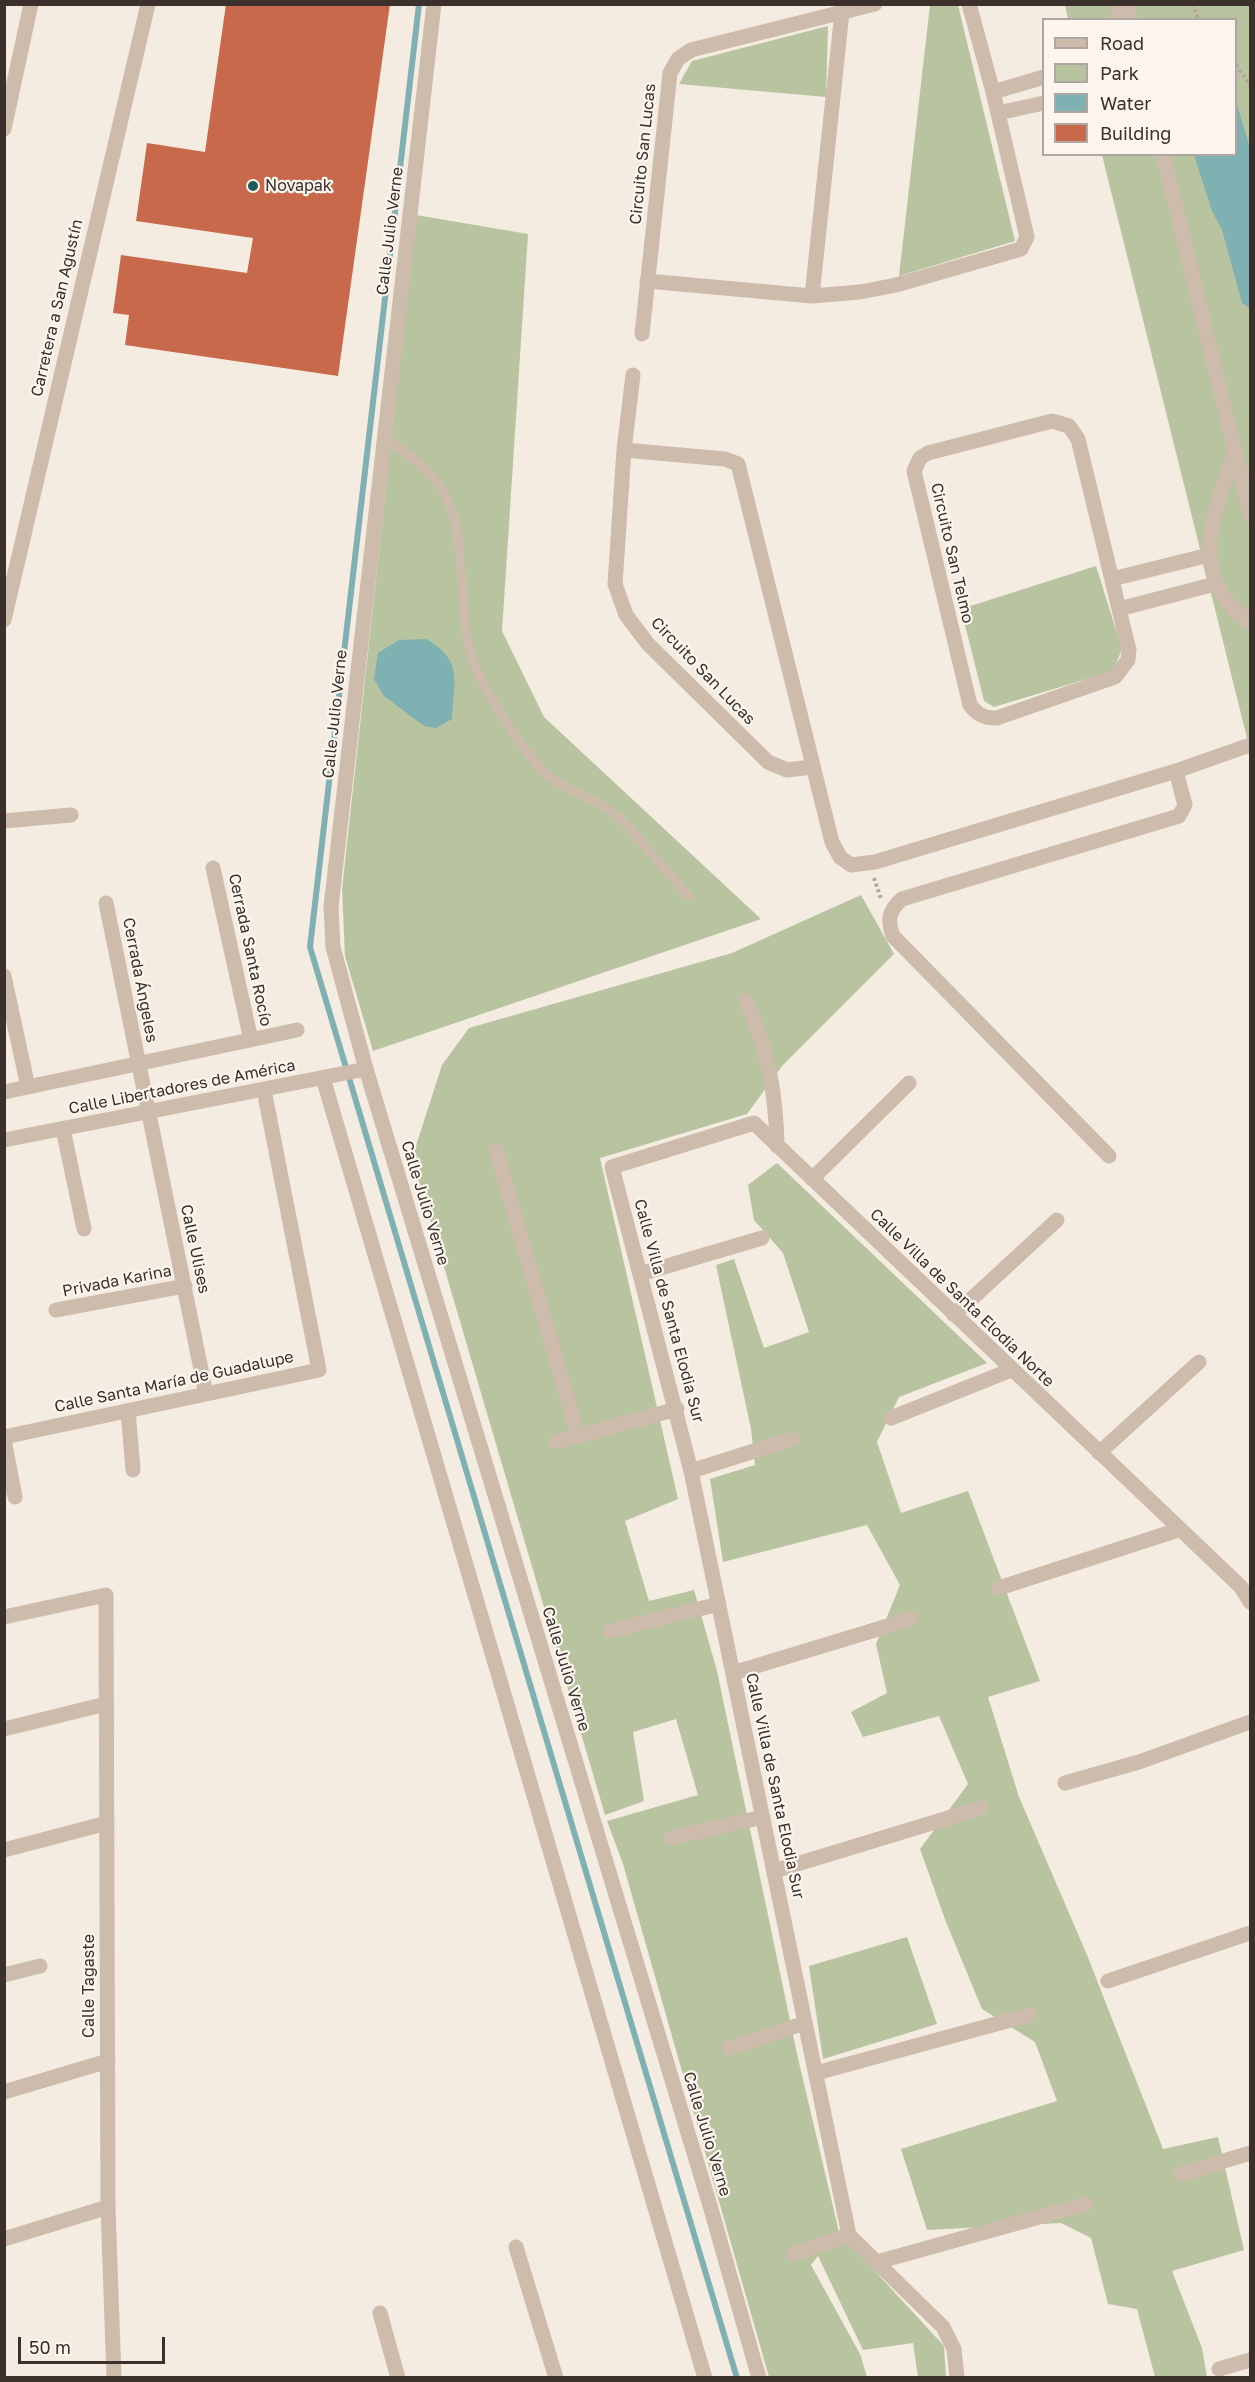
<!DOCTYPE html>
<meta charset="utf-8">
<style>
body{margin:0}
#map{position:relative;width:1255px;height:2382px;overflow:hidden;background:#f4ebe1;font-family:"Golos Text",sans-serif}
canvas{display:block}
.frame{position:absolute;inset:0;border:6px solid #3b302b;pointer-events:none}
.legend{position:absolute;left:1042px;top:18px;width:195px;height:138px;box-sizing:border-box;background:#fbf5ee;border:2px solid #aea6a0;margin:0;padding:8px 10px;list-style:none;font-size:18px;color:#3b302b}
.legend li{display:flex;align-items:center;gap:12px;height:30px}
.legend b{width:30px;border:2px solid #aea6a0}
.scale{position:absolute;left:18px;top:2337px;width:147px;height:27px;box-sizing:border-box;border:3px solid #3b302b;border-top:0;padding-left:8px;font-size:18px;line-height:21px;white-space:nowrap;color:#3b302b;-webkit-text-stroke:4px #fbf5ee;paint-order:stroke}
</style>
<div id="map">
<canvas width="1255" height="2382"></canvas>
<div class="frame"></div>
<ul class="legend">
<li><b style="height:8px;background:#cdbbac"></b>Road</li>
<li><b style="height:16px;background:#b8c4a0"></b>Park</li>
<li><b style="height:16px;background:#7fb0b2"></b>Water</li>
<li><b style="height:16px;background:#c8694b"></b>Building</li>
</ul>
<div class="scale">50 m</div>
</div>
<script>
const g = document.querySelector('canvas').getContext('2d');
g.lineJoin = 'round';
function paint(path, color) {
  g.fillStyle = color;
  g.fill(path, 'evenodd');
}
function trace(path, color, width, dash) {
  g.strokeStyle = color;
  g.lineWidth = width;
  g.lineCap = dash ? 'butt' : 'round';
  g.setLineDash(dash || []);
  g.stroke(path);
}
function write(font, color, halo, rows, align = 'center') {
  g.font = font + ' "Golos Text",sans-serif';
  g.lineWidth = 4.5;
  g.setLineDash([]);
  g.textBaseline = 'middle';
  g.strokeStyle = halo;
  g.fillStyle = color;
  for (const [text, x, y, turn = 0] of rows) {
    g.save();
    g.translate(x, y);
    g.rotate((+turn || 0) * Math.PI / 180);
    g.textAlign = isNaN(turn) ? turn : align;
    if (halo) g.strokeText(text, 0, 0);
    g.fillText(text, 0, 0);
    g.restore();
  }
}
paint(new Path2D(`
 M930,5H958L1015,241L899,276Z
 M1065,5H1250V750L1102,155L1236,154V20L1068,19Z
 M828,26L826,97L679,84L692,61Z
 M416,215L528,234L502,631L544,717L761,919L373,1051L345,956L342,889Z
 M1096,566L1122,649L1113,671L994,707L984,701L961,609Z
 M861,895L894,954L782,1066L747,1114L600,1158L678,1499L625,1521L649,1601L694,1590L717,1671L797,2054L839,2232L944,2346L946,2377H918L913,2343L863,2350L818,2256L811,2265L860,2354L867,2377H769L623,1864L607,1821L698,1795L676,1719L633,1732L644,1801L605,1815L412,1158L442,1065L469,1028L732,953Z
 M777,1163L987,1363L899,1397L877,1442L901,1513L968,1491L1040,1681L988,1697L1019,1797L1087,1955L1163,2149L1218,2137L1244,2250L1172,2271L1202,2348L1207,2377H1155L1137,2309L1108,2304L1091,2238L1061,2223L927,2230L901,2149L1057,2101L1035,2042L982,2009L946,1922L920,1849L968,1784L939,1716L863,1737L851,1712L887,1693L876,1644L900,1585L867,1525L723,1562L710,1479L755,1465L751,1429L716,1265L734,1259L764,1348L809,1332L783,1253L754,1220L748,1185Z
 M907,1937L937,2024L823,2059L809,1966Z`), '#b8c4a0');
paint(new Path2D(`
 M1236,101L1250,148V308L1242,303L1222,230L1212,211L1194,155L1236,154Z
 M426,639C464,661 454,681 452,719L436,728L424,726L384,696L374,679L378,653L399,640Z`), '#7fb0b2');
trace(new Path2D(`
 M419,4L310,947L737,2378`), '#7fb0b2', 6);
paint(new Path2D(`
 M226,4H390L338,376L125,345L129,315L113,313L121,255L247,273L253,238L136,221L147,143L205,152Z`), '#c8694b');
trace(new Path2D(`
 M1192,4L1199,20
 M1236,65L1250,85
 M874,878L881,899`), '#b9a596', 4, [3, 3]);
trace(new Path2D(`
 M384,436C401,450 422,464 436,481C476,530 449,621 481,679C494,705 530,763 553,779C574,794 599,800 619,818C644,842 666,871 689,897`), '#cdbbac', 9);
trace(new Path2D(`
 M434,4L331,907L333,947L366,1069L711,2209L759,2378
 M1127,4L1131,20
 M1116,20L1123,4
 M993,92L1044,77
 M998,113L1044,103
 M4,129L31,4
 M1163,154L1250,514
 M647,281L812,296L860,292L896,285L1021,249L1027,237L993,92L969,4
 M812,296L842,12
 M642,334L670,73L678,59L691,50L875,4
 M633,375L624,450L615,584L626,615L648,644L768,762L787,770L812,767
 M1052,421L1069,426L1078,439L1119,609L1129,650L1128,660L1115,677L997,718C984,718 978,715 970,705L914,471L920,458L928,453Z
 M624,450L725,459L738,464L832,842L840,857L851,865L875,862L1176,771L1250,745
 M1235,450C1215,515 1183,573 1250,623
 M1112,579L1209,555
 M1119,609L1215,584
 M4,620L148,4
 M4,821L71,815
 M213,868L251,1040
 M106,903L206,1394
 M4,976L28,1087
 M746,1001C768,1051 776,1091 777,1146
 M323,1078L705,2378
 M4,1092L297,1030
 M63,1129L84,1229
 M4,1140L366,1069
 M496,1150L578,1436
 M1109,1156L893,936C887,920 889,910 902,899L1179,816L1185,805L1176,771
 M812,1179L909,1083
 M640,1274L762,1238
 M56,1310L185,1286
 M954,1315L1057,1220
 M128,1411L133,1470
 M891,1418L1011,1370
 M4,1437L319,1370L264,1090
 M4,1440L15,1497
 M556,1442L677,1409
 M1099,1453L1199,1362
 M691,1471L792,1439
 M999,1588L1178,1530
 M4,1617L106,1595L108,2207L114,2378
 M610,1631L719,1604
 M733,1673L911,1619
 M4,1729L106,1704
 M1065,1783L1139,1762L1250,1722
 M670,1838L763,1817
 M4,1850L107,1823
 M774,1871L981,1808
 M4,1975L40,1966
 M1108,1981L1250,1933
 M729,2048L805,2023
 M816,2073L1029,2015
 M4,2092L108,2061
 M1181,2174L1250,2153
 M4,2239L108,2207
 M516,2247L556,2378
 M793,2254L849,2235
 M877,2262L1086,2204
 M380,2313L398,2378
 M1219,2369L1250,2360
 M957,2378L954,2349L943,2327L849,2235L691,1471L612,1167L754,1123L1241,1587L1250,1602`), '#cdbbac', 15);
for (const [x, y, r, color] of [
 [253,186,6,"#1f5a5e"]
]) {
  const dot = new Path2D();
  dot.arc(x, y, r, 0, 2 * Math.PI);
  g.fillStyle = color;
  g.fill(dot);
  trace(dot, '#fbf5ee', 2);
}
write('16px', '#3b302b', '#fbf5ee', [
 ["Circuito San Lucas",643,154,-84],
 ["Calle Julio Verne",390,231,-83],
 ["Carretera a San Agustín",57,308,-77],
 ["Circuito San Telmo",952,553,77],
 ["Circuito San Lucas",703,671,46],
 ["Calle Julio Verne",335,714,-84],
 ["Cerrada Santa Rocío",250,950,78],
 ["Cerrada Ángeles",140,980,79],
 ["Calle Libertadores de América",182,1087,-11],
 ["Calle Julio Verne",425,1203,73],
 ["Calle Ulises",195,1249,78],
 ["Privada Karina",117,1281,-11],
 ["Calle Villa de Santa Elodia Norte",962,1298,44],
 ["Calle Villa de Santa Elodia Sur",669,1311,75],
 ["Calle Santa María de Guadalupe",174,1382,-12],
 ["Calle Julio Verne",566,1669,73],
 ["Calle Villa de Santa Elodia Sur",775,1786,78],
 ["Calle Tagaste",89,1986,-90],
 ["Calle Julio Verne",707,2134,73]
]);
write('16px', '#3b302b', '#fbf5ee', [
 ["Novapak",265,186]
], 'left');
</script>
